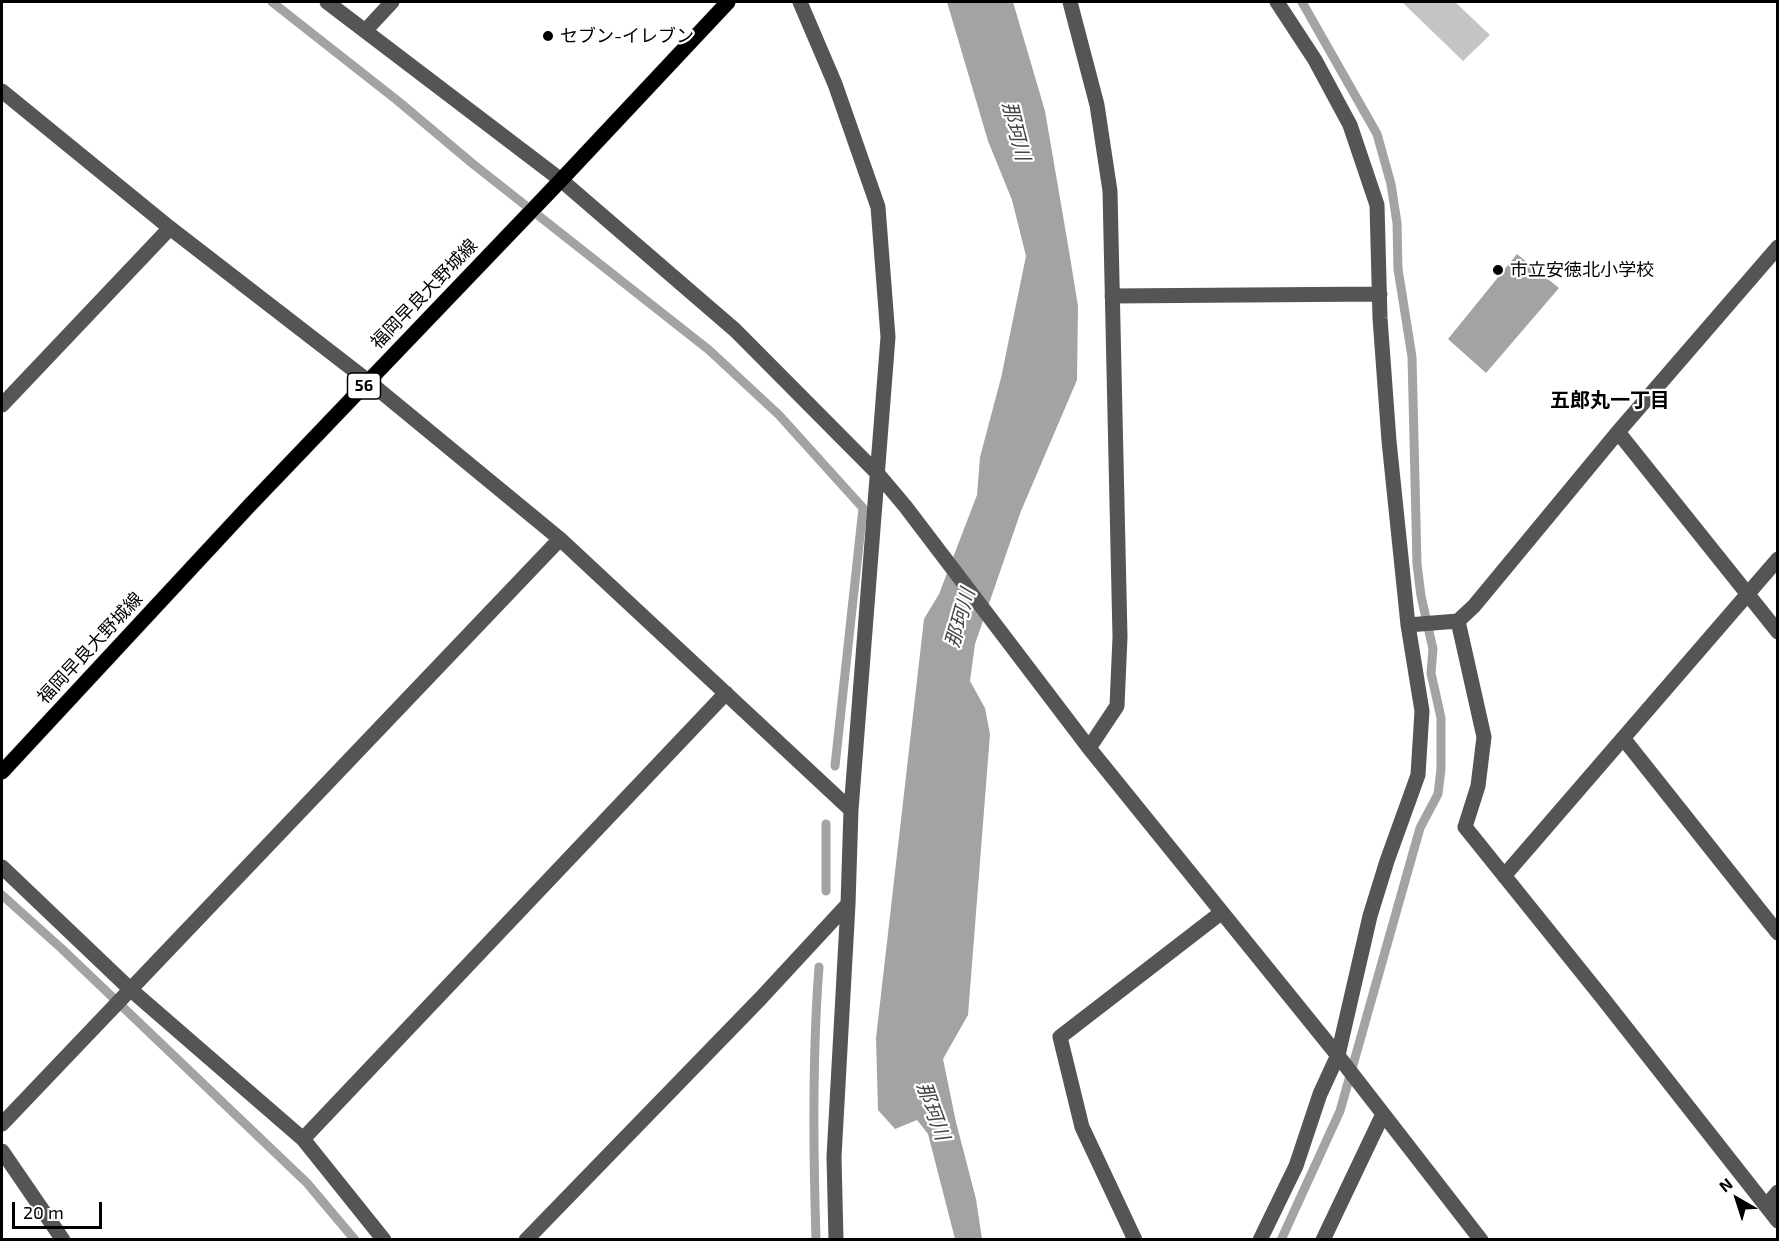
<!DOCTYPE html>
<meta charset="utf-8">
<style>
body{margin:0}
#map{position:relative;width:1779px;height:1241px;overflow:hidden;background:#fff;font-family:"Exo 2",sans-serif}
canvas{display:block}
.frame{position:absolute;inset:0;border:3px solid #000;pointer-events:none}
.north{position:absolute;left:1707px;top:1169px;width:60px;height:60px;-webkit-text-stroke:4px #fff;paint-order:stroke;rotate:321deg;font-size:16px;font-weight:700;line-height:24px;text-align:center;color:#000}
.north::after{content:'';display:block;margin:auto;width:21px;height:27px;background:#000;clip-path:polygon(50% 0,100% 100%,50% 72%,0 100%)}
.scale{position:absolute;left:12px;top:1202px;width:90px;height:27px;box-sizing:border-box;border:3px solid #000;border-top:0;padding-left:8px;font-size:18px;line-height:21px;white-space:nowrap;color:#000;-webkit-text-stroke:4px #fff;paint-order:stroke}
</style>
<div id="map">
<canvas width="1779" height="1241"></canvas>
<div class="frame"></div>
<div class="north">N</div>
<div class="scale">20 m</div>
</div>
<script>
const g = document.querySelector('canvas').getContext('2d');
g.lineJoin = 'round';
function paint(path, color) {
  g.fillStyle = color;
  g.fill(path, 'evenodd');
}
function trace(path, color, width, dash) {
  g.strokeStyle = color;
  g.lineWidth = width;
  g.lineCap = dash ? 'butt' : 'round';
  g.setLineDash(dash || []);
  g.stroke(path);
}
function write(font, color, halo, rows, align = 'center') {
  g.font = font + ' "Exo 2","Noto Sans JP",sans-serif';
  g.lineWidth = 4.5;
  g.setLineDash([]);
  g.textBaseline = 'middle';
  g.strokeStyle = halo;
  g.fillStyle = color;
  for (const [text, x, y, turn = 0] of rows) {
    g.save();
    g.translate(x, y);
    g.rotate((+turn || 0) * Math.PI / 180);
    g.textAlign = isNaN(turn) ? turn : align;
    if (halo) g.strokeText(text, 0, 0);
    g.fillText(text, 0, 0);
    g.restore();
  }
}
paint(new Path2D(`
 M947,2H1013L1045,111L1068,245L1078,306L1077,380L1021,511L975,644L970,681L985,708L990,734L968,1015L943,1059L956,1122L976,1199L982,1239H955L928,1134L917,1120L895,1129L878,1110L876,1038L924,619L939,594L977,495L980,457L1001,378L1026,256L1012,200L988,141Z
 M1517,254L1559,288L1486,373L1448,339Z`), '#a3a3a3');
trace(new Path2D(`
 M272,2L398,101L473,164L709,350L779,415L863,508L835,766
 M826,891V824
 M2,895L61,948L307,1183L355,1240
 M816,1238C813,1147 812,1058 819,967
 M1281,1240L1340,1111L1420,828L1438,794L1441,769V718L1431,673L1433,649L1421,596L1417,564L1412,357L1398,269L1397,223L1391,184L1377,134L1302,2`), '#a3a3a3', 9);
paint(new Path2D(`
 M1402,2H1455L1490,35L1463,61Z`), '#c4c4c4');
const major = new Path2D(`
 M2,772L249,506L561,180L728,2`);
trace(major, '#dbdbdb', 16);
trace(new Path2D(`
 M327,2L561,180L735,330L878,474L905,506L1089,748L1339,1057L1481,1240
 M800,2L835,84L878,207L888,337L851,810L848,904L834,1157L836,1240
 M1070,2L1097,105L1110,191L1120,637L1117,706L1089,748
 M365,31L392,2
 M2,91L170,228L368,381L560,539L851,810
 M1778,247L1618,432L1474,606L1458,621L1484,737L1478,786L1465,827L1601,996L1778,1221
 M1112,296L1380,294
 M2,405L170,228
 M1618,432L1778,632
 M1408,625L1458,621
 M1623,738L1778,933
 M2,867L130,989L303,1139L384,1240
 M1504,876L1778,559
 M2,1124L560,539
 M303,1139L726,693
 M2,1151L63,1240
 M1766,1206L1778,1192
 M526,1240L760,999L848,904
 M1135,1240L1082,1127L1060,1037L1222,912
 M1260,1240L1296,1166L1320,1094L1338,1055L1370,916L1387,861L1418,775L1422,711L1408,625L1389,441L1380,318L1377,205L1350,125L1315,60L1277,2
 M1323,1240L1383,1114`), '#555', 15);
trace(major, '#000', 15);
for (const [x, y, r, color] of [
 [548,36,6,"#000"],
 [1498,270,6,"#000"]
]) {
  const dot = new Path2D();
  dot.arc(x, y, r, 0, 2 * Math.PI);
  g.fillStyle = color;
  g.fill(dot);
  trace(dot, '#fff', 2);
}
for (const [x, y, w] of [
 [364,386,33]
]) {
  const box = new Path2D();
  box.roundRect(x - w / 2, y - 13, w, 26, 4.5);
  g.fillStyle = '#fff';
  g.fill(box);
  trace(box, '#000', 1.5);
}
write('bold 16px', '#000', null, [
 ["56",364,386]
]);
write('18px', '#000', '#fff', [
 ["セブン-イレブン",560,36],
 ["市立安徳北小学校",1510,270]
], 'left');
write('18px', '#000', '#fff', [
 ["福岡早良大野城線",424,294,-46],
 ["福岡早良大野城線",90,648,-47]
]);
write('italic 20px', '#444', '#fff', [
 ["那珂川",1016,131,76],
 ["那珂川",960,618,-74],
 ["那珂川",933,1111,70]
]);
write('bold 20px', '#000', '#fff', [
 ["五郎丸一丁目",1610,400]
]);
</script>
